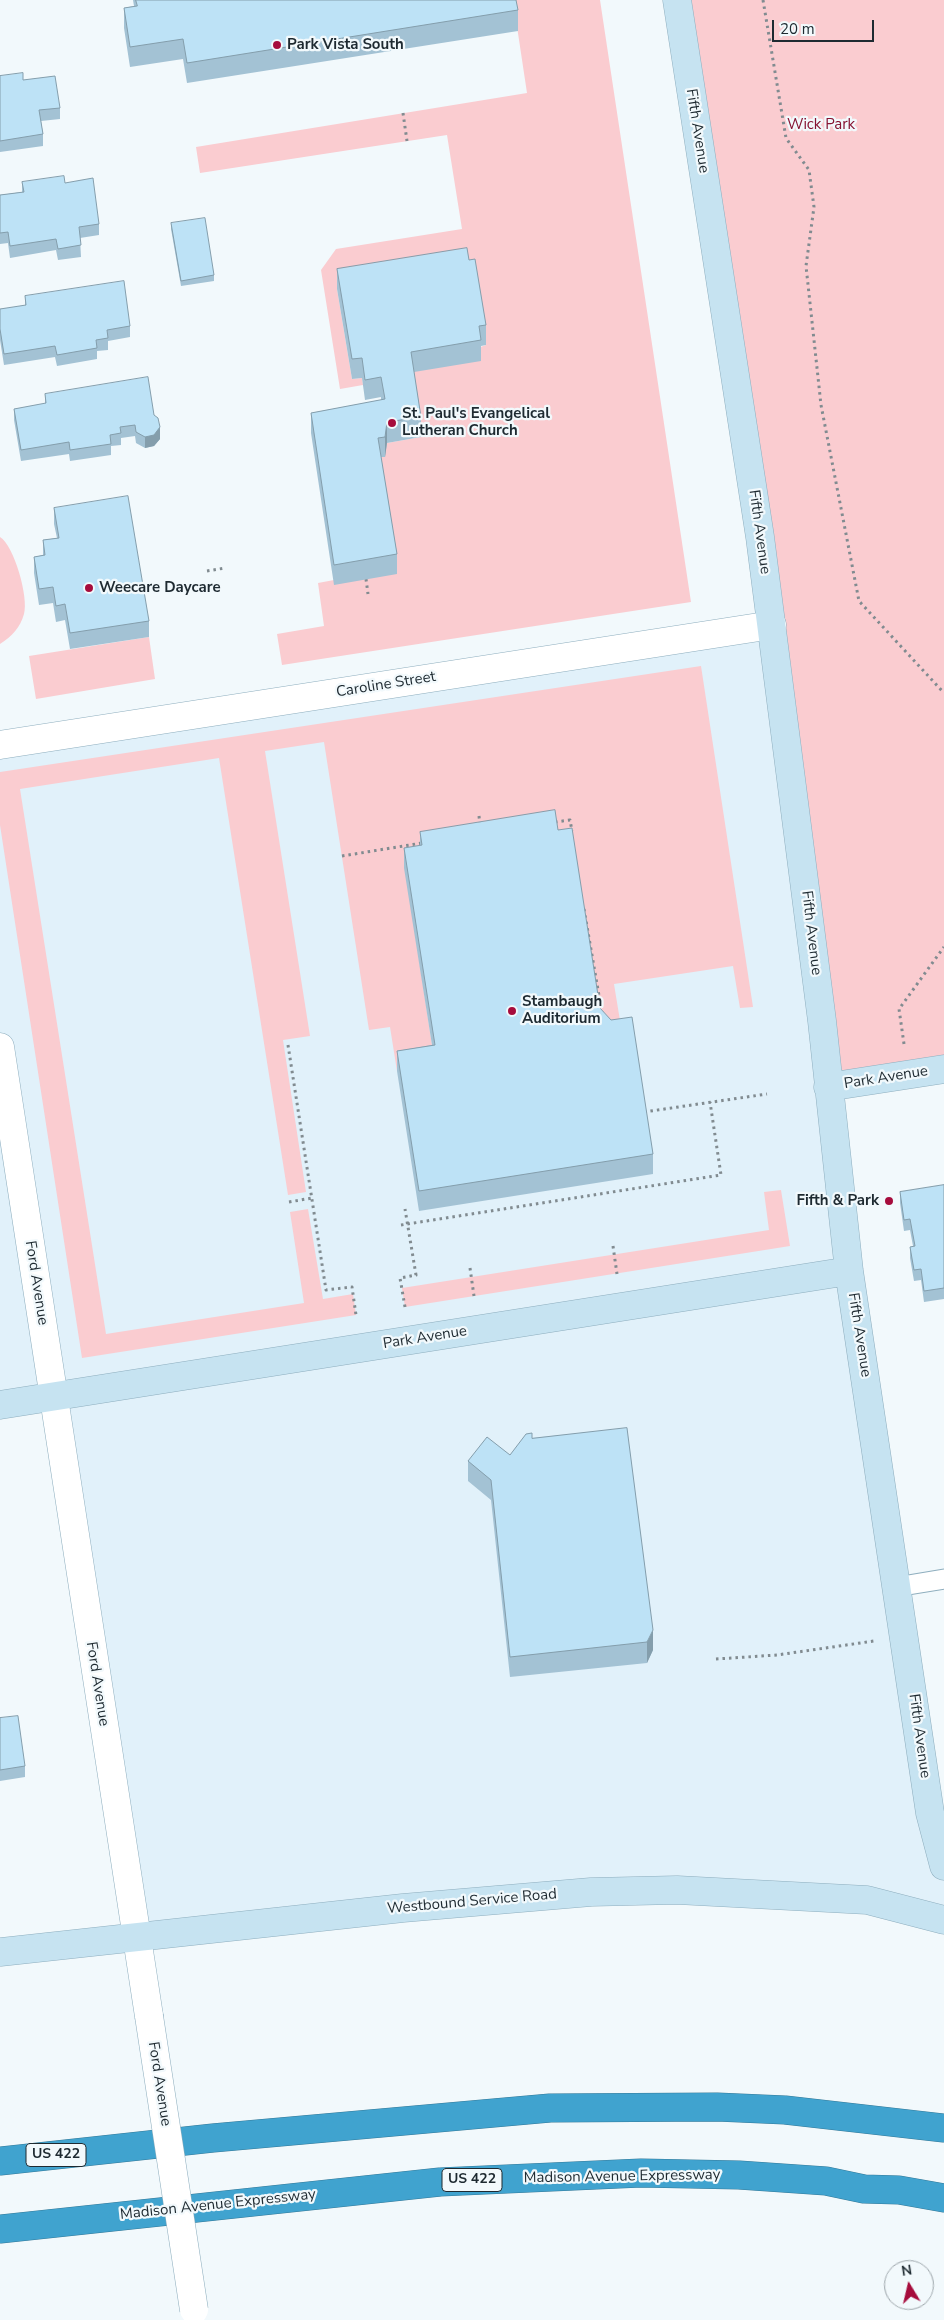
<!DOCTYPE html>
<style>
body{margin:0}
#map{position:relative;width:944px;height:2320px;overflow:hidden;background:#f2f9fc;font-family:"Nunito Sans",sans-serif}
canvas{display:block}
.north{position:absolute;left:884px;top:2260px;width:50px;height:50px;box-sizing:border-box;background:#f2f9fc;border:1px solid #9da6ab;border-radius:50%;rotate:351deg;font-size:14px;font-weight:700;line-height:20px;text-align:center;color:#1e2a31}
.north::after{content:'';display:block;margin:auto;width:18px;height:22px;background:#a60c3c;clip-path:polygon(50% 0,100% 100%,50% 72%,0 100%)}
.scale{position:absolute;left:772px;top:20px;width:102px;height:22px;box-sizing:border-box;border:2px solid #1e2a31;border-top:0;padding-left:6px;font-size:15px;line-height:18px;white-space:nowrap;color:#1e2a31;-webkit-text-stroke:4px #f2f9fc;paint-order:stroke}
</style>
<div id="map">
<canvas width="944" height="2320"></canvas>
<div class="north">N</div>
<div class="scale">20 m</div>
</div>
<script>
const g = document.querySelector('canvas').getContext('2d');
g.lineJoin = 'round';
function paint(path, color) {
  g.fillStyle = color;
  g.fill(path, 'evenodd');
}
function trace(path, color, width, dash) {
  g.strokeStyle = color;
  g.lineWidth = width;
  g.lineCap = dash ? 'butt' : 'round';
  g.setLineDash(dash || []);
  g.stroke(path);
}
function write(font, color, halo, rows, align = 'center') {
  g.font = font + ' "Nunito Sans",sans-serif';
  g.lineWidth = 4.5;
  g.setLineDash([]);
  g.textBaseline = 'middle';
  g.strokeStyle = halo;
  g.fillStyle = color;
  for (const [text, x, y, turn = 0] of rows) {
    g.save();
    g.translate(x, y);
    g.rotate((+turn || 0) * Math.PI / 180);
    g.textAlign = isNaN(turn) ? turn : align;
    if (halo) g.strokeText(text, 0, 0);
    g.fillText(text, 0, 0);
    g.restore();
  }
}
paint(new Path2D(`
 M772,625L944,1866V1920L677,1890L137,1937L53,1397L0,1405V745Z`), '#e1f1fa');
paint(new Path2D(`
 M513,0H600L691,602L282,665L277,634L324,626L318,583L334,580L378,458L387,443L421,437L411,372L486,345L337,289L352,379L362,378L363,385L340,389L321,270L336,249L462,229L447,135L200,173L196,147L527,93Z
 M677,0H944V1069L828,1087Z
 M0,537C14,545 29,598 24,614C20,628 12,636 0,644Z
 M149,637L155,679L36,699L29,656Z
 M701,666L753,1007L740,1008L733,966L614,984L623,1039L422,865L405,868L435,1065L397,1071L390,1027L369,1030L324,742L265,751L310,1036L283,1040L306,1192L288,1195L219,758L20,789L106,1334L304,1303L290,1212L308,1209L323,1299L353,1294L356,1315L82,1358L0,825V772Z
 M781,1190L790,1246L405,1307L402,1288L769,1230L764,1192Z`), '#faccd0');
const lane = new Path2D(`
 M896,1587L944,1579`);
const street = new Path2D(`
 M0,745L772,625
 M0,1047L149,2016`);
const secondary = new Path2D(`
 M677,0L760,537L822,1021L849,1271L930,1813L944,1866
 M828,1087L944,1069
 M0,1405L849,1271
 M0,1952L403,1908L591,1892L677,1890L867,1900L944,1920`);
const highway = new Path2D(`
 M0,2161L213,2138L550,2108L717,2107L785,2110L944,2128
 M0,2229L440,2182L641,2173L739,2175L826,2181L864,2189L899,2190L944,2198`);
trace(lane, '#8eaebe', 21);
trace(street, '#8eaebe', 29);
trace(secondary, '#8eaebe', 29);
trace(highway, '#347998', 29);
trace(new Path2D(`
 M763,0L786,138L809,170L814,207L806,266L821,405L859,601L944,693
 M403,113L407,141
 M207,571L225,568
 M366,579L368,594
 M479,816L480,825
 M555,822L570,820L572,831
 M342,856L422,843
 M584,909L602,1013
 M904,1044L899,1009L944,947
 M288,1045L326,1290L352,1287L356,1315
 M644,1112L767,1094
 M289,1202L312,1198
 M401,1225L721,1175L710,1102
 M613,1246L617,1274
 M470,1268L474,1296
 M405,1307L400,1278L416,1275L405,1209
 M716,1659L777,1655L874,1641`), '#818b90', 3, [2.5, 4]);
trace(lane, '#fff', 19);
trace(street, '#fff', 28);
trace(secondary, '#c6e3f1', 28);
trace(highway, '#40a3cf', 28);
const streetBridge = new Path2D(`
 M149,2016L194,2310`);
trace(streetBridge, '#8eaebe', 29, []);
trace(streetBridge, '#fff', 28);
paint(new Path2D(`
 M133,0H516L518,10V31L187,83L183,59L130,67L124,28V8L134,6Z
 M0,76L23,80L60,108V119L41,121L43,134V146L0,152Z
 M22,182L65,183L99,224V235L80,238L81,257L58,260L56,250L10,258L8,243L0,244V195L22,192Z
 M171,223L214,275V281L181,286L171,229Z
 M469,260L486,325V345L481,346V361L414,372L421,417V437L387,443L385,457H381L397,554V574L334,585L311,433V413L381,400V397L365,400L362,378L352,379L337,289V269Z
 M25,296L130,326V337L108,341V350L97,351V359L57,366L55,357L4,365L0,340V309L25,306Z
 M45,394L154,415L160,439L154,446L145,448L136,443L135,436L121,438V445L111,446V455L70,461L69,454L21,461L14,420V409L45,404Z
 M54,508L149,621V637L70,649L65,620L56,622L53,603L39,605L34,573V557L43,555V540L57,538L54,524Z
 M558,830L600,1008L653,1154V1174L419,1211L397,1071V1051L432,1045L404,868V848L420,846V832Z
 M944,1185V1299L924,1302L921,1280L914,1281L910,1258V1247L913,1246L910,1230L904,1231L900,1203V1192Z
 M532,1438L653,1650L647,1663L510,1677L491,1500L468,1481V1461L510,1455Z
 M0,1718L25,1766V1777L0,1781Z`), '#a3c2d4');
paint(new Path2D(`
 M387,422V443L385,457V437Z
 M160,427V439L154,446L145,448V437Z
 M653,1630V1650L647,1663V1642Z`), '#849eac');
const building = new Path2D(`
 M136,0H516L518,10L187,63L183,39L130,47L124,8L137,6Z
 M23,73V80L55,76L60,108L39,110L43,134L0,141V76Z
 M64,176L65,183L93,178L99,224L79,227L81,245L58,249L56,239L10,246L8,232L0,233V195L24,192L22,182Z
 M205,218L214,275L181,281L171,223Z
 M467,248L469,260L475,259L486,325L479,326L481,340L411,352L421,417L387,422L385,437L378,438L397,554L334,565L311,413L385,399L381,377L365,380L362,358L352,359L337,269Z
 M124,281L130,326L107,330L108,338L96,340L97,348L57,355L55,346L4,354L0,329V309L26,305L25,296Z
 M148,377L154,415L158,418L160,427L154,435L145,437L136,432L135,425L120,427L121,433L110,435L111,444L70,450L69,442L21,450L14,409L46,403L45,394Z
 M128,496L149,621L70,633L65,604L56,606L53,587L39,589L34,557L45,555L43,540L59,538L54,508Z
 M555,810L558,830L572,828L600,1008L611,1020L632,1017L653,1154L419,1191L397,1051L435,1045L404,848L422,845L420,832Z
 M944,1185V1288L924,1291L921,1269L914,1270L910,1247L915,1246L910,1219L904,1220L900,1192Z
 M627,1428L653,1630L647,1642L510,1657L491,1480L468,1461L487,1437L510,1455L526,1434L532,1433V1438Z
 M18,1716L25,1766L0,1770V1718Z`);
paint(building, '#bde2f6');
trace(building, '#849eac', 1);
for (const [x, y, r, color] of [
 [277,45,5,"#a60c3c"],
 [392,423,5,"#a60c3c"],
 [89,588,5,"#a60c3c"],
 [512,1011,5,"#a60c3c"],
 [889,1201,5,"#a60c3c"]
]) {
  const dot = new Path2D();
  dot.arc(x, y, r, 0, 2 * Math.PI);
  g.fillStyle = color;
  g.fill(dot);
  trace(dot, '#f2f9fc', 2);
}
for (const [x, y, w] of [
 [56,2155,60],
 [472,2180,60]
]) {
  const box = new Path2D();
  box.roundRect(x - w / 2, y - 11.5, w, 23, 4);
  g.fillStyle = '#f2f9fc';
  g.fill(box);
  trace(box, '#1e2a31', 1);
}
write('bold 14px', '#1e2a31', null, [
 ["US 422",56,2155],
 ["US 422",472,2180]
]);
write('bold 15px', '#1e2a31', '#f2f9fc', [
 ["Park Vista South",287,45],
 ["St. Paul's Evangelical",402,414],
 ["Lutheran Church",402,431],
 ["Weecare Daycare",99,588],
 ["Stambaugh",522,1002],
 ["Auditorium",522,1019],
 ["Fifth & Park",879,1201,"right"]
], 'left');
write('15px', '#871332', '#f2f9fc', [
 ["Wick Park",821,125]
]);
write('15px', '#1e2a31', '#f2f9fc', [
 ["Fifth Avenue",697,131,81],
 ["Fifth Avenue",759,532,82],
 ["Caroline Street",386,685,-9],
 ["Fifth Avenue",811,933,83],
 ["Park Avenue",886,1078,-9],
 ["Ford Avenue",36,1283,81],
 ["Fifth Avenue",859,1335,81],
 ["Park Avenue",425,1338,-9],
 ["Ford Avenue",97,1684,81],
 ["Fifth Avenue",919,1736,82],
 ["Westbound Service Road",472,1902,-5],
 ["Ford Avenue",159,2084,81],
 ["Madison Avenue Expressway",622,2177,-1],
 ["Madison Avenue Expressway",218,2205,-6]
]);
</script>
